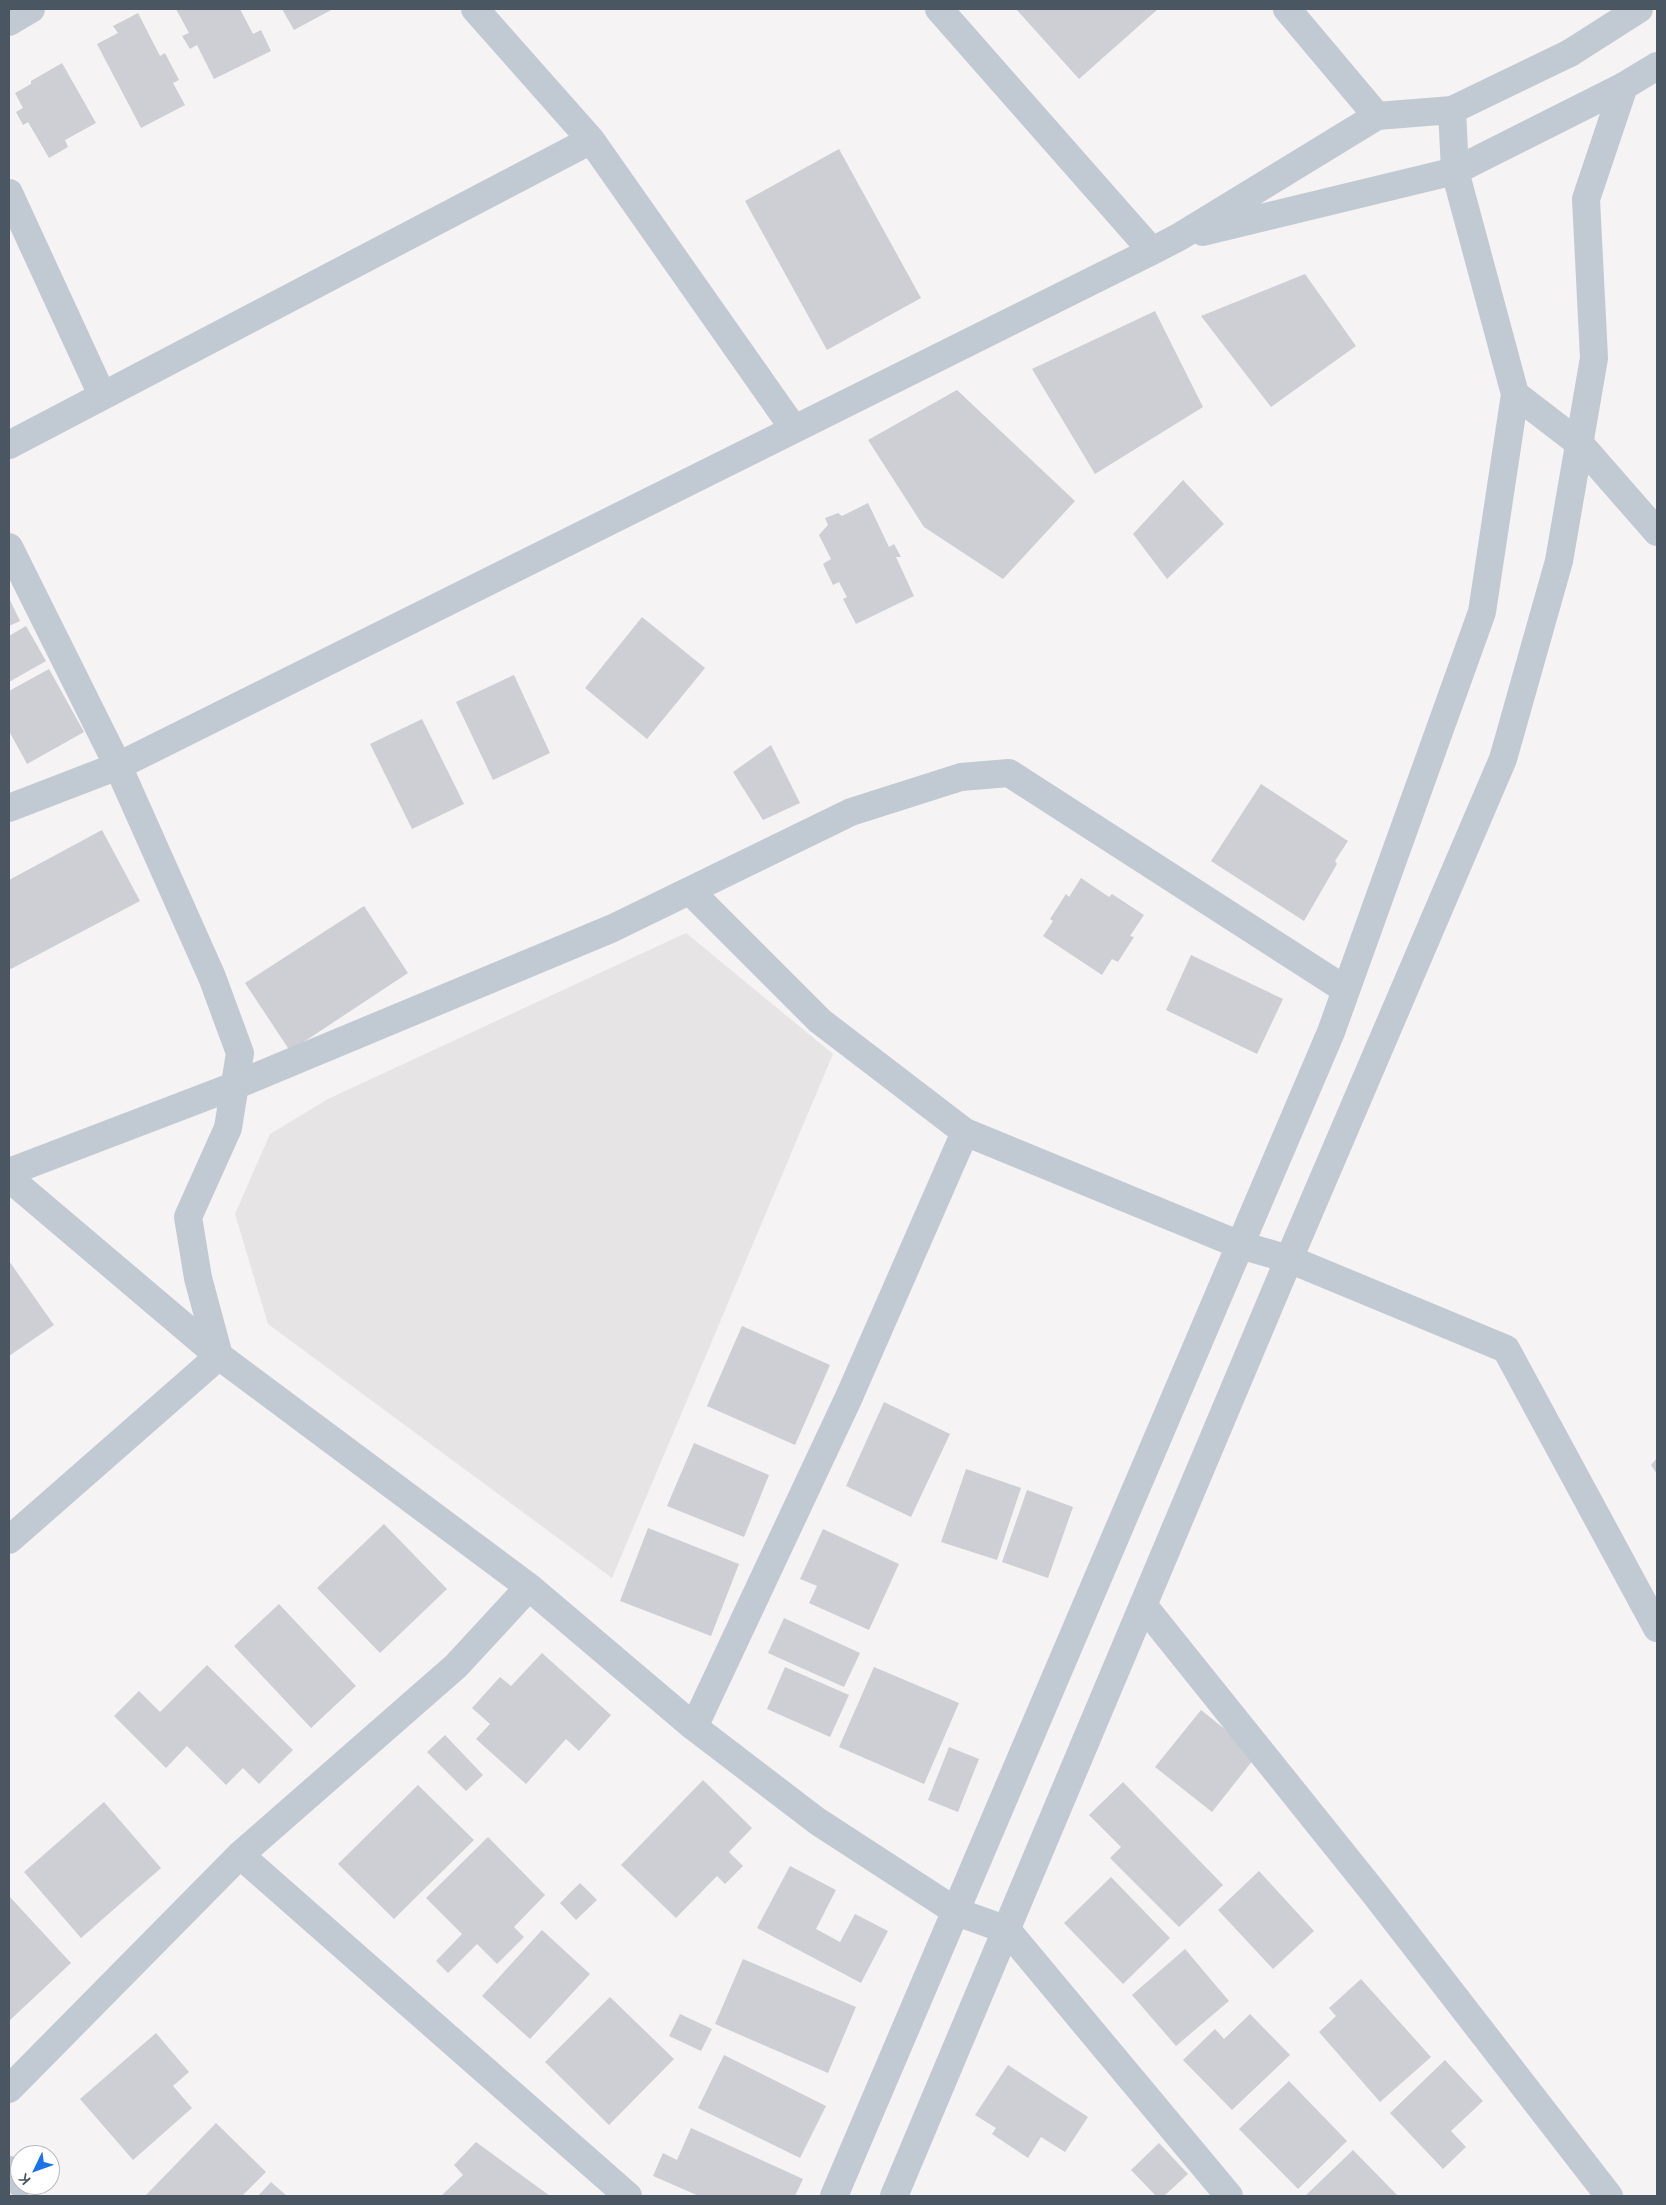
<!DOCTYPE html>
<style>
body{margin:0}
#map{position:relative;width:1666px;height:2205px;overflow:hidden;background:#f5f3f3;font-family:Raleway,sans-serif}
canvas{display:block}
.frame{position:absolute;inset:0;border:10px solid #4a5661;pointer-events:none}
.north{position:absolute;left:10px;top:2145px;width:50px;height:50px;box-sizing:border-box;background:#fff;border:1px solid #b7bbc0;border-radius:50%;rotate:228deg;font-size:14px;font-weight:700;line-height:20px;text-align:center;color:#4a5661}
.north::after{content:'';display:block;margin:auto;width:18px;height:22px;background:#1a73e8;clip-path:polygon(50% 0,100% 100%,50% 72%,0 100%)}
</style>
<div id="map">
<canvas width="1666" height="2205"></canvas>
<div class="frame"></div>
<div class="north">K</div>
</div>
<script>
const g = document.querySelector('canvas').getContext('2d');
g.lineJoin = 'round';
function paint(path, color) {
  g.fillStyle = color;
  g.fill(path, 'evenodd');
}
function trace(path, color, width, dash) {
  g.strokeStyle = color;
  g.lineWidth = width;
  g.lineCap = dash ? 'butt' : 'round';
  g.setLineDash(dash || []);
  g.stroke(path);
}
paint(new Path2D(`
 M686,933L833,1054L612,1578L268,1324L235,1214L270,1134L328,1099Z`), '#e6e4e5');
paint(new Path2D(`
 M176,9H240L253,34L261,30L271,51L214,79L197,45L190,49L182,36L189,33Z
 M282,9H333L294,30Z
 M1016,9H1158L1079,79Z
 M138,13L160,56L165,53L179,80L173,83L185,105L141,128L97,44L118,33L113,26Z
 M62,63L96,123L65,140L68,147L49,158L28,122L23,125L16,112L23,108L15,93L31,84V81Z
 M839,149L921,298L827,350L745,201Z
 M1305,274L1356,346L1271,407L1201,316Z
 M1155,311L1203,407L1095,474L1032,369Z
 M957,390L1075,501L1003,579L924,527L868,440Z
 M1183,480L1224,524L1167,579L1133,534Z
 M868,503L889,547L894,544L901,557H896L914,596L856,624L843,599L847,597L839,582L833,585L823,564L831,559L819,535L828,525L825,518L838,513L842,516Z
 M9,598L20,621L9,626Z
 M642,617L705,668L647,739L585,688Z
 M26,626L46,661L9,682V636Z
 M49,669L84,732L27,764L9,731V691Z
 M514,675L550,753L493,780L456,702Z
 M422,719L464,804L412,829L370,744Z
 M771,745L800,803L763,820L733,772Z
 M1261,784L1348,841L1335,861L1337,864L1304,921L1211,861Z
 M102,830L140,901L9,970V880Z
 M1081,878L1109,897L1112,894L1144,915L1130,936L1134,937L1118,962L1112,959L1102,975L1043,936L1053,921L1050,919L1066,894L1069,897Z
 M364,906L408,973L290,1051L245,983Z
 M1191,955L1283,999L1257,1054L1166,1010Z
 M9,1261L54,1325L9,1356Z
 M742,1326L830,1365L795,1445L707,1406Z
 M884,1402L950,1434L911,1517L846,1486Z
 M694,1443L769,1475L744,1537L667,1506Z
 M1657,1458V1474L1651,1465Z
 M966,1469L1021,1488L997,1560L941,1542Z
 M1027,1490L1073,1507L1048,1578L1002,1562Z
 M384,1524L447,1589L380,1653L317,1588Z
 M648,1528L739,1564L711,1636L620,1601Z
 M823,1529L899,1564L869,1630L809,1603L817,1586L800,1579Z
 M279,1604L356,1686L311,1728L234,1646Z
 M784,1618L860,1653L844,1687L768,1653Z
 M542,1653L611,1715L579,1751L566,1739L526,1784L476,1739L490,1724L472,1708L500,1677L511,1686Z
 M207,1665L293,1750L259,1784L243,1768L226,1785L187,1746L166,1768L114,1716L139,1691L160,1712Z
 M785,1667L849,1695L830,1737L767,1709Z
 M874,1667L959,1703L924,1784L839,1747Z
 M1201,1710L1257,1755L1212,1812L1155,1767Z
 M445,1735L483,1775L466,1791L427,1752Z
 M949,1747L979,1759L958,1812L928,1800Z
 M703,1780L752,1828L729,1852L743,1866L725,1884L717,1876L676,1918L621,1865Z
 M1123,1782L1223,1885L1179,1927L1110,1858L1121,1847L1089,1815Z
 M418,1785L474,1840L394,1919L338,1864Z
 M104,1802L161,1868L81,1938L24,1872Z
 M488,1837L545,1895L514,1927L524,1937L497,1964L477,1944L448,1973L436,1961L462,1934L426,1898Z
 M790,1866L836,1890L816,1929L840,1942L855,1914L888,1931L861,1983L757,1928Z
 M1259,1871L1314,1931L1273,1969L1218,1910Z
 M1111,1877L1170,1938L1123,1984L1064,1923Z
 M580,1883L597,1900L576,1920L560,1903Z
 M9,1896L71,1963L9,2021Z
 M542,1930L590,1974L530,2039L482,1996Z
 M1185,1949L1229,2001L1176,2046L1132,1995Z
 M743,1959L856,2007L828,2073L715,2024Z
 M1361,1979L1431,2057L1380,2102L1319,2032L1336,2016L1329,2008Z
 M610,1997L674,2059L609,2125L545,2062Z
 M680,2014L712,2029L701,2051L669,2036Z
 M1250,2014L1290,2055L1232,2110L1183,2060L1215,2029L1224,2039Z
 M156,2033L189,2072L173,2086L192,2108L133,2160L80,2099Z
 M724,2055L826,2106L800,2158L698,2108Z
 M1445,2060L1483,2101L1451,2131L1466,2147L1443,2169L1390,2113Z
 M1008,2065L1088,2117L1065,2152L1041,2137L1028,2158L992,2134L996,2128L975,2115Z
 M1289,2081L1347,2141L1298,2189L1239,2129Z
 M216,2123L266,2172L242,2196H145Z
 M691,2128L803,2179L795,2196H699L653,2176L663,2153L677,2160Z
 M476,2142L550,2196H441L463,2175L454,2165Z
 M1159,2143L1188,2174L1164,2196H1156L1131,2170Z
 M1353,2150L1398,2196H1305Z
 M271,2182L287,2196H258Z`), '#cdcfd5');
trace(new Path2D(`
 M475,9L591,140L794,429
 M939,9L1152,251
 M1287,9L1377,116
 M9,22L31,9
 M9,193L102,395
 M1203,232L1455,171L1624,86
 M1515,394L1580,444L1657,532
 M9,445L591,140
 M9,547L118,766L212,977L240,1053L228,1128L188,1217L198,1278L219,1356L9,1540
 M9,808L118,766L1152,251L1179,237L1377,116L1452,110L1570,53
 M690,891L820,1021L965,1132L1240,1245L1289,1259L1506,1349L1657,1628
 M9,1172L234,1086L613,928L851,812L961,777L1009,773L1346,990
 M9,1178L219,1356L529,1587L694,1727L817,1821L957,1912L1007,1930L1229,2196
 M1143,1605L1375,1894L1609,2196
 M694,1727L849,1397L965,1132
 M240,1855L628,2196
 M9,2089L240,1855L456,1666L529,1587
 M9,2170L20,2183
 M834,2196L1331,1032L1482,612L1515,394L1455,171L1452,110
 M894,2196L1289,1259L1503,759L1559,561L1594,358L1586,199L1624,86`), '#c1cad2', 28);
trace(new Path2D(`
 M1570,53L1639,9
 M1624,86L1657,66`), '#c1cad2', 28);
</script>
